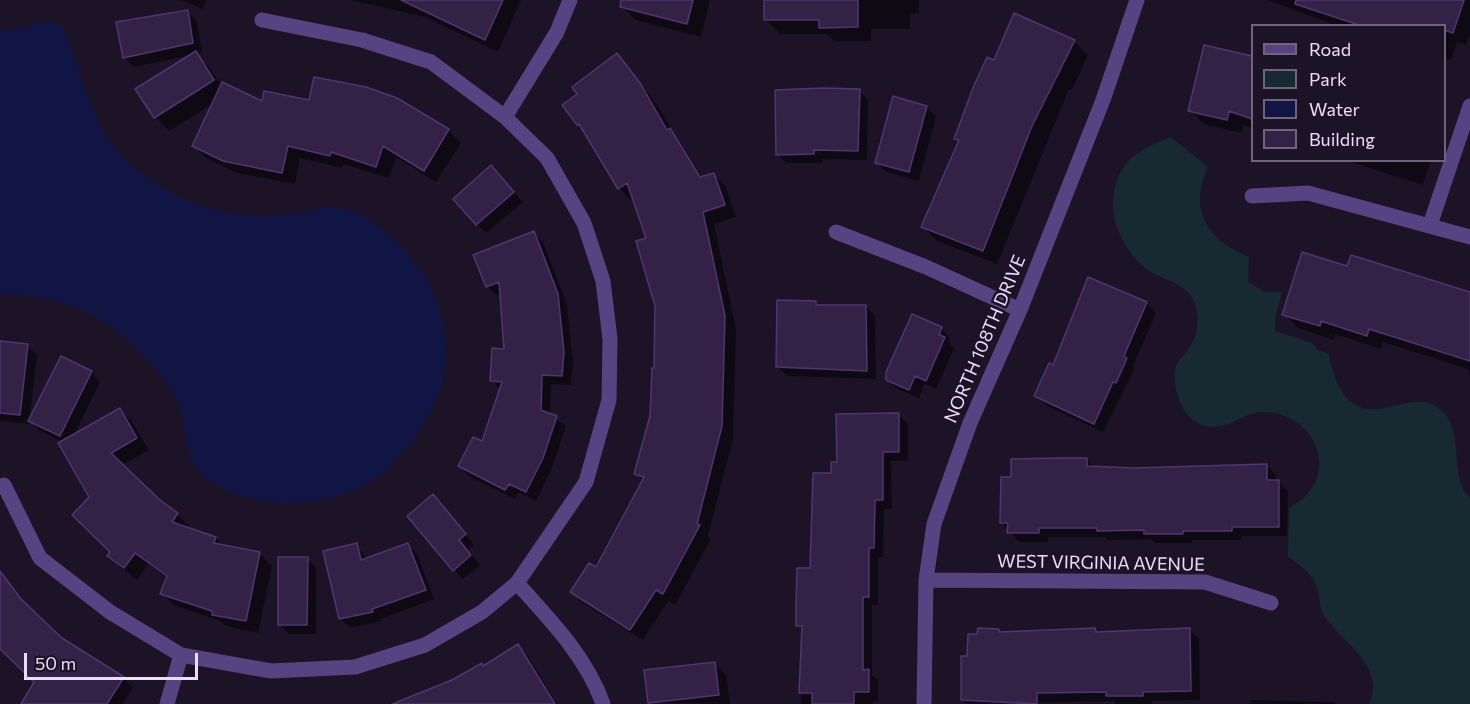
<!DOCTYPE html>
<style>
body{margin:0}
#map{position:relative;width:1470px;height:704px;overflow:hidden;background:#1c1327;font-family:Commissioner,sans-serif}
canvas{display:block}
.legend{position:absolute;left:1251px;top:24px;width:195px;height:138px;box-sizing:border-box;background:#1c1327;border:2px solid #6e647c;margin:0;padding:8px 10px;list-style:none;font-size:18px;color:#e9ddfb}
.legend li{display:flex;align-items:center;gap:12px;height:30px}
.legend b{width:30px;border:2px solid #6e647c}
.scale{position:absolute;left:24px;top:653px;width:174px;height:27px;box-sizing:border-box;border:3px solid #e9ddfb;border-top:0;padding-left:8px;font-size:18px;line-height:21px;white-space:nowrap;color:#e9ddfb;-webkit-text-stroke:4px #1c1327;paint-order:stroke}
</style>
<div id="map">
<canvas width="1470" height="704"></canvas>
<ul class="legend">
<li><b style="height:8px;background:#564381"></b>Road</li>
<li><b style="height:16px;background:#172a31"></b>Park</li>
<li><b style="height:16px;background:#111543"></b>Water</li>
<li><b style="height:16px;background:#332146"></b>Building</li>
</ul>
<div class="scale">50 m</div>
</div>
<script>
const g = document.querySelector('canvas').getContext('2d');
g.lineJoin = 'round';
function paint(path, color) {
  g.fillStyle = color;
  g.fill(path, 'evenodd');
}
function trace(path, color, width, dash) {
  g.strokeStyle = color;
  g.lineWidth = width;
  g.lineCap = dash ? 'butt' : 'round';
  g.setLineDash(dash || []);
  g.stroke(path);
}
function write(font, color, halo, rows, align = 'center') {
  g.font = font + ' Commissioner,sans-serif';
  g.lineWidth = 5;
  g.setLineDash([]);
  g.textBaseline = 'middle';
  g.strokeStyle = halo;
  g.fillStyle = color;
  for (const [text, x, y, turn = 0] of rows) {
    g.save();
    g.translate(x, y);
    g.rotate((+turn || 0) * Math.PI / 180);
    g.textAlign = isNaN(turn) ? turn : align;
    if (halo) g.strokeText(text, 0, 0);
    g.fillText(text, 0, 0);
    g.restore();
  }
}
paint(new Path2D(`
 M1171,137L1208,167C1187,212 1209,240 1249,257L1248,282L1265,292H1282L1275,319V331L1312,343L1318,350L1329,354C1333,379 1345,413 1378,409C1397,407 1419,395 1437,407C1470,433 1445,473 1470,498V704H1369C1387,666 1341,642 1323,614C1320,609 1320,601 1319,596C1316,576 1304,568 1288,557L1289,508C1304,499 1312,492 1318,475C1321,464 1319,451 1313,440C1303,422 1282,411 1260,412C1238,414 1219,440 1192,419C1179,409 1170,380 1177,364C1179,359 1185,355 1188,350C1197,338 1200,321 1196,307C1188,280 1162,282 1144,267C1116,244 1101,196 1125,165C1136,150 1154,144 1171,137Z`), '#172a31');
paint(new Path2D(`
 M49,21L62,26C86,73 87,127 131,165C172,200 227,221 281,216C304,214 324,204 347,209C363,212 380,228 392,238C436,274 460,341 438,396C428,419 415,439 399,457C371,492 329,503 286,503C255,502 212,492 194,464C186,452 185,422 179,406C176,397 169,388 164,380C127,325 66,293 0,294V32Z`), '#111543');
paint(new Path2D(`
 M181,0H207L202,9Z
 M351,0H521L498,52L425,17Z
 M622,0H710L701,37L635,20L621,6Z
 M766,0H919V13L910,14V29H871V41H834L827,34H780L766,20Z
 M1267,0H1470V34L1466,45L1457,42L1451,60L1444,58V26H1338Z
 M187,12L197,21L202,52L196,54L209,67L222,86L263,103L396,99L448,130L461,143L436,182L396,157L389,178L343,164L342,168L300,158L295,184L237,173L206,158L193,145L214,103L169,131L155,117L192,55L134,67L124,57Z
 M1074,41L1088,55L1072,90L1069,89L997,264L937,241L923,227L960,142L956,138L994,62Z
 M1205,47L1252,58V128L1243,125L1241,133L1204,124L1190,110Z
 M616,55L653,99L703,178L714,175L726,187L736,217L714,224L736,329L733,439L708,536L711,539L675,605L668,601L643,640L584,604L572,592L597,569L644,481L636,473L651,416L656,370V306L648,239L633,198L631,200L619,188L586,133L564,106L579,94Z
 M859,90L868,100L867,160L822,159L823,163H787L777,154Z
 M926,107L936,116L919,181L886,172L877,162Z
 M1345,160H1431L1423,185Z
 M501,177L523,202L486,233L477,224Z
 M533,233L543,242L567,305L573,362L571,385L551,384L550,415L566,426L552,468L536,501L518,492L515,499L469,476L459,466L483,443L501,390L491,380L505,350L501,294L497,296L487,286Z
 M1348,268L1470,293V376L1468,369L1383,342L1381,349L1335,334L1334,340L1298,328L1284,314Z
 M815,302L820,307L866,306L875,316L876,379L788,376L778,367Z
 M1146,303L1156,313L1133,366L1135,368L1103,432L1045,405L1036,395L1054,367Z
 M913,316L941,328L950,338L949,343L954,348L936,389L925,384L919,398L895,388L885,378Z
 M0,343L27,346L37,355L29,424L0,421Z
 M91,372L100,382L74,436L120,409L132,422L149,450L122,465L159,501L177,514L190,527L188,529L216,538L223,546L259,553L272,566L258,633L226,626L220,621L174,605L162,593L167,578L148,564L137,580L108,556L111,552L91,497L63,442L39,430L30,421Z
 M898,415L908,424V461H891L892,509H884L883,557H878V605H872V675L878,680V701H873V704H801L803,631L798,626L832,474L838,464Z
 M1086,459L1095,468L1267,465L1276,475V481L1288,491L1287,536H1241V540H1192V543H1155L1151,539L1108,540L1105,537H1048V542H1019L1002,523L1012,478Z
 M442,506L474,545L468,550L480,565L463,579L454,570Z
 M357,545L367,560L408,545L417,554L434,599L381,619L382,621L350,628L340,618Z
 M307,559L316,568V634H289L279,624Z
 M3,577L30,609L61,639L123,678L133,688L123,704H31L36,682L0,648V579Z
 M999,630L1002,633L1095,630L1098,633L1190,630L1199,639L1200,700L1152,701V704H1116L1114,701L967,704L962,699L969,658L979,635Z
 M518,646L528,656L557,704H388L452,681L483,667Z
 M715,664L726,675L730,704L650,703Z
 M1250,700L1334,702L1336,704H1251Z`), '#0007');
const building = new Path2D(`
 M401,0H503L485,40Z
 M621,0H693L687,24L620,7Z
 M764,0H858V27L819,28V20H764Z
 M1296,0H1464L1453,33L1444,30V26H1362L1295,4Z
 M188,10L193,43L123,58L116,22Z
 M1014,13L1075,40L1032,126L983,251L921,227L959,140L954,139L973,88L987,57L994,60Z
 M1204,45L1252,56V119L1229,111L1227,120L1188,111Z
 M196,51L214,80L154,118L135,89Z
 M617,53L640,83L667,130L670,128L700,177L714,173L725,205L703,212L725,316L722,426L697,524L700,525L663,594L656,590L630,630L570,592L589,563L596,567L644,477L634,474L650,416L652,368H654L655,306L636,241L646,238L627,183L618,189L579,124L577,125L562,105L577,94L572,87Z
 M314,77L366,87L397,98L449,129L424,171L383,146L376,167L331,152L330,156L288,146L282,173L223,161L192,146L222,82L262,101L264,91L309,100Z
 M823,88L860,89L858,151L814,150V154L776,155L775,90Z
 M893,96L927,106L909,172L875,163Z
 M491,165L514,192L476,225L453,199Z
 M534,231L558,294L564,352L562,376L542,375L541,410L557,416L543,458L526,492L509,484L505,490L458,466L473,437L482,441L502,382L490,381L492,348L504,349L499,282L486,287L473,255Z
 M1302,252L1347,266L1351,255L1470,292V361L1369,329L1367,336L1321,321L1320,326L1282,315Z
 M1088,277L1147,302L1124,356L1127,358L1116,383L1113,382L1094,424L1034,396L1049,363L1053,365Z
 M777,300L816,301V305H866L867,371L776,367Z
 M912,314L942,327L939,335L945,337L926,381L915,376L909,390L886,380V372Z
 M0,341L28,344L20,415L0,413Z
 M61,356L92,371L60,436L28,421Z
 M120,408L137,438L111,453L160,500L178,513L172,522L216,537L214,543L260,552L246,621L212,615V611L160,594L167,576L135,553L124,568L107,556L110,552L72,515L89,497L58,443Z
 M899,413V452H883V500H875L874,548H869V597H863V670L869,669V692H854V704H812V693H799L802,626H796V606L797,568H810L813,473H831V462H837L836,414Z
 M1060,458H1087V466L1134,468L1267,464V480H1279V527H1232V531H1183V534H1144V530L1097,531V528H1039V533H1007L1008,523H1000L1001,477H1011V459Z
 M433,494L466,534L459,540L471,555L453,571L407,516Z
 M357,543L361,560L408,543L426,590L372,609L373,612L339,619L323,551Z
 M278,557H308L307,625H278Z
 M0,571L21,599L62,638L124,677L107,704H21L34,682L0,649Z
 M978,628L999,629V632L1095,628L1096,632L1190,628L1191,691L1143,692V696H1106V692L1037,693V704L961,700V656H967L968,634H977Z
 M518,644L555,704H392L452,680L482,663L483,666Z
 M715,662L719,695L648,703L644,670Z`);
paint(building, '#332146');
trace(building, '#513570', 1.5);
trace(new Path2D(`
 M505,117L557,32L570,0
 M1252,196L1308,193L1470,237
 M1430,225L1470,106
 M836,232L926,267L1020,310
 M4,485L40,558L110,612L181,655L271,671L355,667L425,645L482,612L517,583L586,482L609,400L610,339L603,281L584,223L547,158L505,117L431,62L362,40L262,20
 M926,580L1205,582L1271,603
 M517,583C550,620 586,656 603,704
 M167,704L181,655
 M924,704L926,580L934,524L970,423L1020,310L1103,100L1137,0`), '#564381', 15);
write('18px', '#e9ddfb', '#1c1327', [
 ["NORTH 108TH DRIVE",985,339,-67],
 ["WEST VIRGINIA AVENUE",1101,563,1]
]);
</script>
